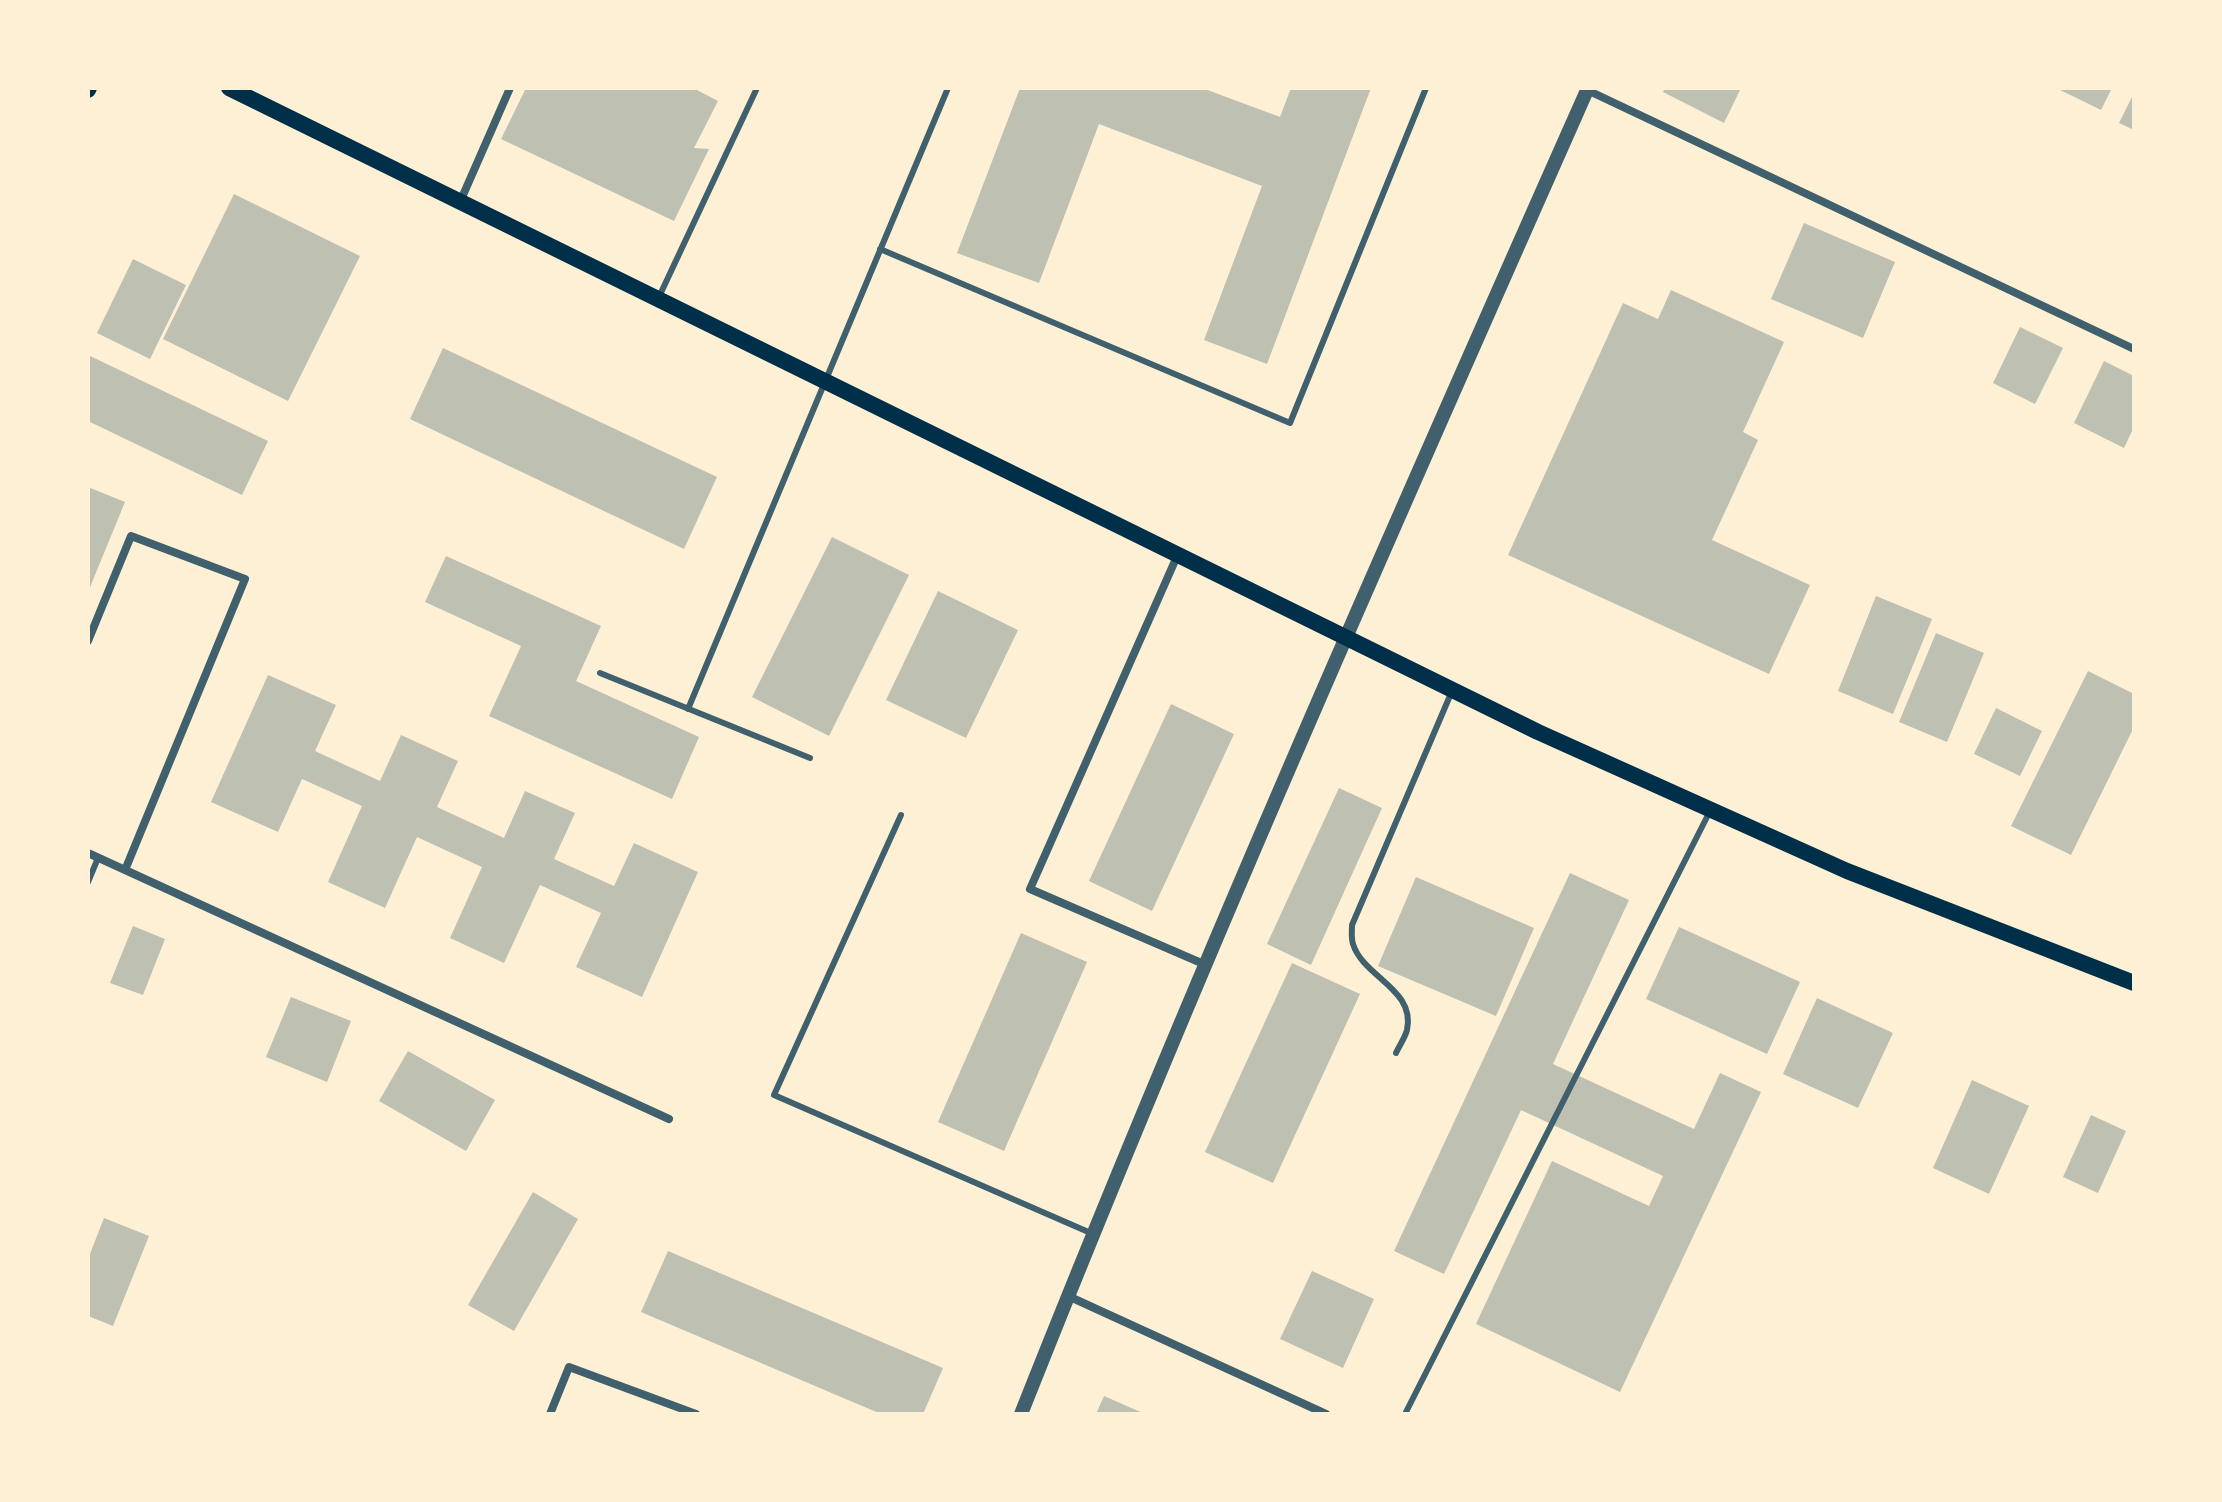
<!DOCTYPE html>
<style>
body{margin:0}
#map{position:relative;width:2222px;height:1502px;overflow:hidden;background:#fdf0d5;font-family:Ubuntu,sans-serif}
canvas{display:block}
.frame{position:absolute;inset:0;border:90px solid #fdf0d5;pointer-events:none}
</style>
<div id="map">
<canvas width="2222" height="1502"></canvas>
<div class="frame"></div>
</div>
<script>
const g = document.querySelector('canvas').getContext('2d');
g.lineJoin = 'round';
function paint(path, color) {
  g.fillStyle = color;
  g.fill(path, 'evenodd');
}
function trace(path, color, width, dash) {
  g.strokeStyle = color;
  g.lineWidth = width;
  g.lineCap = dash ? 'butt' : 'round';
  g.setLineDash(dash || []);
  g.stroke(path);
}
paint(new Path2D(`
 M526,88H693L718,101L694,148L709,149L674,221L501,139Z
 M1020,88H1202L1280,117L1291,88H1371L1267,364L1204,340L1262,186L1099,124L1039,283L957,253Z
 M1665,88H1741L1724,123L1663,92Z
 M2056,88H2112L2101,110Z
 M2134,93V130L2119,123Z
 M234,194L360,256L288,401L163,339Z
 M1804,223L1895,262L1863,338L1771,299Z
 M133,259L186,285L150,359L97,333Z
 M1671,290L1784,342L1743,432L1758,440L1712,540L1810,585L1769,674L1508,555L1623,303L1658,319Z
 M2020,327L2063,348L2035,404L1993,383Z
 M443,348L717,477L684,549L410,419Z
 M88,355L268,441L242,495L88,421Z
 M2104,361L2134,376V427L2124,448L2074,423Z
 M88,487L125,502L88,592Z
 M832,537L909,575L829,736L752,697Z
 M446,556L601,626L576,681L699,737L672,799L489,716L521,646L425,602Z
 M938,591L1018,630L966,738L886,700Z
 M1876,596L1932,619L1893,714L1838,691Z
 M1936,633L1984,653L1947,742L1899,722Z
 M2088,671L2134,694V727L2071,855L2011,826Z
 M268,675L336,705L315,751L380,781L401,735L458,761L437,807L504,838L525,791L575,813L554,859L614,886L634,843L698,872L642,997L576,967L601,913L540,885L504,963L450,938L482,867L417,837L385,908L328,882L362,806L302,779L278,832L211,802Z
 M1171,704L1234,734L1152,911L1089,881Z
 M1996,708L2042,731L2020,776L1974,754Z
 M1339,788L1382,808L1311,965L1267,944Z
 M1570,873L1629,900L1553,1064L1694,1129L1720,1073L1761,1092L1620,1392L1476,1324L1552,1161L1649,1206L1663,1176L1521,1110L1444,1274L1394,1251Z
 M1416,877L1534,928L1496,1016L1378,966Z
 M133,926L165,939L143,995L110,983Z
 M1679,927L1800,982L1767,1054L1646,999Z
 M1021,933L1087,962L1004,1151L938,1122Z
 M1292,963L1360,994L1273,1183L1205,1152Z
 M291,997L351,1021L327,1082L266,1057Z
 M1817,998L1893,1033L1858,1108L1783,1074Z
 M408,1051L495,1100L466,1151L379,1101Z
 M1972,1080L2029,1106L1989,1194L1933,1168Z
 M2091,1115L2126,1131L2098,1193L2063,1177Z
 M533,1192L578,1219L514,1331L468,1305Z
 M104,1218L149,1236L113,1326L88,1316V1259Z
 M668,1251L943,1368L923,1414H881L641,1312Z
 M1312,1271L1374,1299L1343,1368L1280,1339Z
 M1104,1396L1145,1414H1096Z`), '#bec0b2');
trace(new Path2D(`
 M880,249L1290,423L1426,88
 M658,299L757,88
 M600,673L810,758
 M688,709L948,88
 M901,815L774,1095L1093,1234
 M88,882L98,858
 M1396,1053C1399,1046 1405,1038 1407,1030C1416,989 1363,977 1353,944C1351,938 1352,930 1352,925L1452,691
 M1405,1414L1709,813`), '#3f606c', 6);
trace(new Path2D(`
 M1587,90L2134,349
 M460,202L510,88
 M1178,554L1030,889L1206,965
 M88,641L131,536L245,579L125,870
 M88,853L669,1119
 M1068,1296L1326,1414
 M550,1414L569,1367L696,1414`), '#3f606c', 8);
trace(new Path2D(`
 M1021,1414C1198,967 1393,528 1588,88`), '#3f606c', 14);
trace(new Path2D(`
 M229,88L1538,732L1847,871L2134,983
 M88,90L89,88`), '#003049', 16);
</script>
